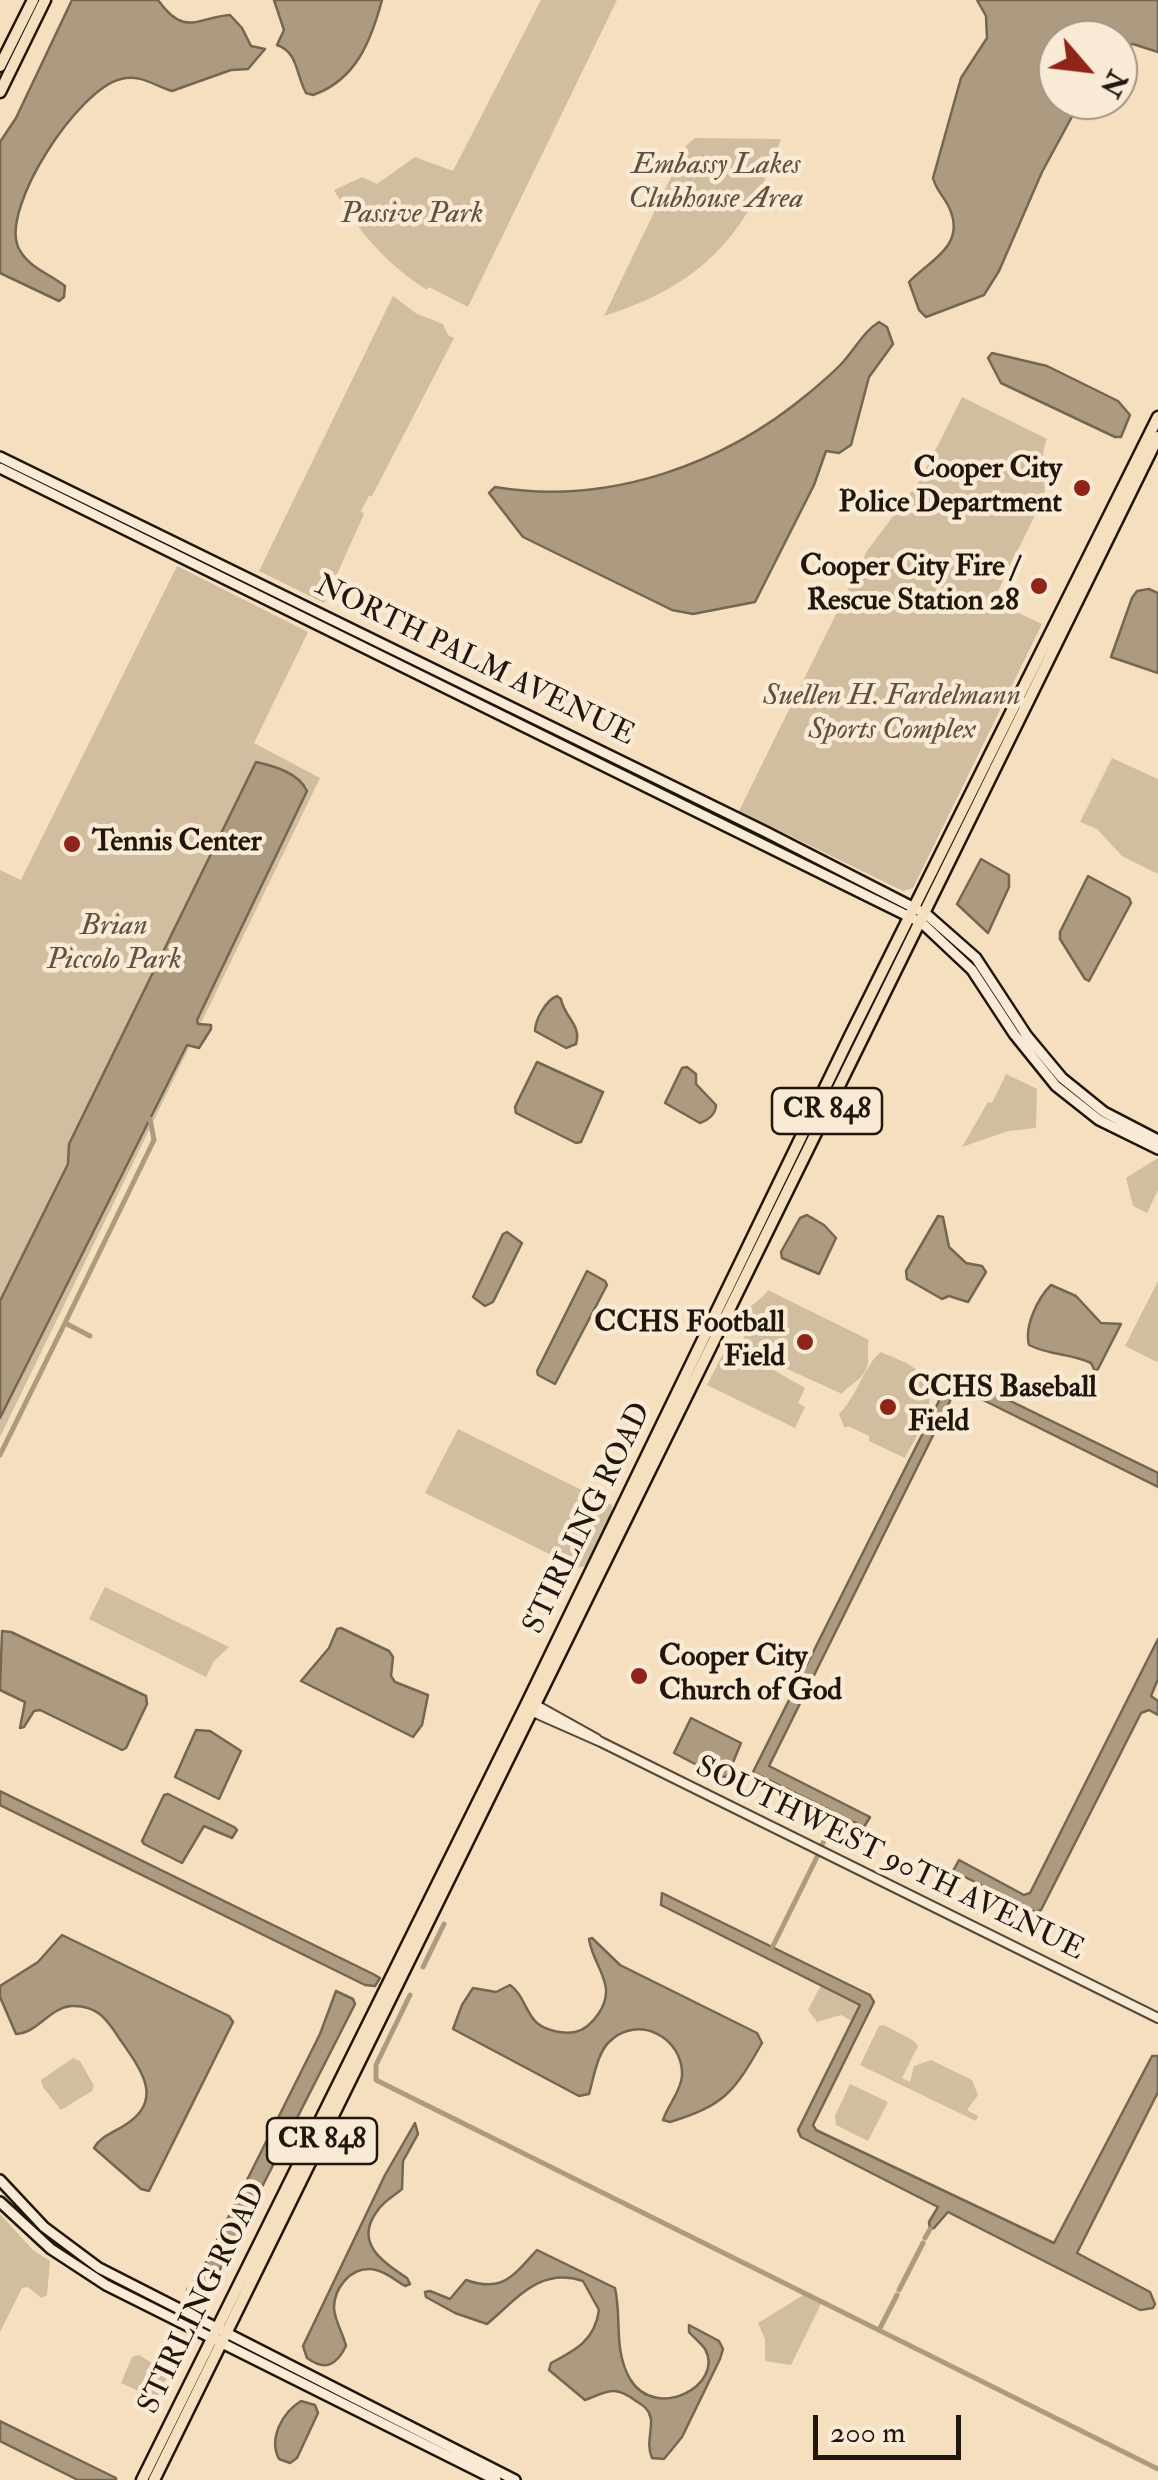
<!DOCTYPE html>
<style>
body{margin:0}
#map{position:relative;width:1158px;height:2480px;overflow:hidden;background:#f5dfbe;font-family:"IM FELL Double Pica",serif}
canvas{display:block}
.north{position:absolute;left:1038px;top:20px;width:100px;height:100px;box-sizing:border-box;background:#f8ead5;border:2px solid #a29585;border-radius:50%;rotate:118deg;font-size:28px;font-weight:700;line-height:40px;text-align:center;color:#21160c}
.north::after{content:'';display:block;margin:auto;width:35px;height:45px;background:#8f2418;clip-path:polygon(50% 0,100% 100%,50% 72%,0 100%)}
.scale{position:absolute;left:813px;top:2415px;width:148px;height:45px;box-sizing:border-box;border:5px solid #21160c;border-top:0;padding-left:12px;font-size:30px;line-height:35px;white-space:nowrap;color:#21160c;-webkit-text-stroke:8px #f8ead5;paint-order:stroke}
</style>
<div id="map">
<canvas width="1158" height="2480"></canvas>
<div class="north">N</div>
<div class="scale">200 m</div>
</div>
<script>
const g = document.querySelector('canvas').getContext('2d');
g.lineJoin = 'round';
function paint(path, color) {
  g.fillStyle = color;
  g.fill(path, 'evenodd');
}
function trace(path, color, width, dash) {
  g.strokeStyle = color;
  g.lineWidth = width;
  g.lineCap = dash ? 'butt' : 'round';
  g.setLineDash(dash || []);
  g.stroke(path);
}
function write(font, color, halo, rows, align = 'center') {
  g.font = font + ' "IM FELL Double Pica",serif';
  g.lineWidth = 9;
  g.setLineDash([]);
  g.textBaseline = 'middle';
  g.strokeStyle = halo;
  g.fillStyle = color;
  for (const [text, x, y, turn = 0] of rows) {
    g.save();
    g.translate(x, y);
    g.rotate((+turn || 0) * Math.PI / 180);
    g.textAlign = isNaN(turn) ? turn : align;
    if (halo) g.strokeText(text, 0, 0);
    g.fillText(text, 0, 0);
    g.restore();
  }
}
paint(new Path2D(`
 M541,0H617L468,307L429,287L427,290C386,264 359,232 334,190L362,177L377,184L415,157L453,171Z
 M695,138L781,139C747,236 702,285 604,316L686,146Z
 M393,296L417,314L443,324L448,335L454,338L372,496H369L361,511L364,514L324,603L259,571Z
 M962,397L1047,439C1038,459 1048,476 1044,497L993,601L1042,624L913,888L903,891L739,811L867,551L921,479Z
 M177,566L308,632L254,743L320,778L0,1437V870L21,880Z
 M1112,758L1158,779V874L1122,856L1097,829L1080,822Z
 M1006,1074L1037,1089L1036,1128L1008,1131L962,1147L988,1102L992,1103Z
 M1158,1158V1190L1147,1213L1133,1206L1126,1178Z
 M1158,1281V1360L1157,1362L1125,1346Z
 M768,1290L869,1340C866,1349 870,1358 867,1367C862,1381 849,1384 842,1394C824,1385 761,1359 750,1348C744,1342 740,1328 743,1319C747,1304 761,1302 768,1290Z
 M732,1346L805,1388L798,1403L805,1407L795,1428L707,1385L726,1348Z
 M881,1352C892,1357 907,1362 917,1370C947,1393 917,1434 905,1458L869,1441V1436L850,1427H844L839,1414C856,1398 865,1364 881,1352Z
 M458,1429L612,1505V1516L585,1566L578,1568L425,1493Z
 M105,1587L229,1647L214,1661L206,1677L89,1619Z
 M821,1985L860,2005L852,2021L841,2015L817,2022L808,2010Z
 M884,2025L914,2041L918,2046L902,2078L910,2082L914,2066L931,2060L972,2080L978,2095L967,2110L978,2116L976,2121L860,2065L879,2026Z
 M73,2058L80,2061L94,2086L92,2091L61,2110L43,2087L41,2080Z
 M850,2084L888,2102L868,2141L836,2125L835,2116Z
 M0,2214L33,2250L50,2261L47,2295L41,2298L28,2287L22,2288L0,2332Z
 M805,2294L822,2302L791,2365L765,2361V2339L758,2323Z
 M139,2355L169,2373L160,2393L153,2398L121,2383L132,2357Z`), '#d1bda0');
const water = new Path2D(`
 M72,0H158C185,38 198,17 230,15L242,28L251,46L265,49L248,69L231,70L172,91C154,86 142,74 121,79C78,89 1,207 18,247C28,268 49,273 65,286L64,297L59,301L0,273V142L16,118Z
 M274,0H382C371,41 356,80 313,95L306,93C296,75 298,52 277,45L284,30Z
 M977,0H1158V52L1133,44L1118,48V40H1058V100H1081L1042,172L999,271L984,295L926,317L919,310L909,282C929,261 964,247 951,212C945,196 937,193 933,178L961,78L987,38L986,16Z
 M879,322L887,327L893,344L869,377L851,445L839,453L826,451L814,485L755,602L693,614L672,610L523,537L489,493L495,487C608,506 723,465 809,393C821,383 833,373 843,362C855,349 864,331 879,322Z
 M992,353L1047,366L1118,401L1130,415L1121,437H1115L1001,383L988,358Z
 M1149,589L1158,593V673L1111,657L1132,598L1137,591Z
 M256,762C274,766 299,773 307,791L197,1020L198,1024L211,1025V1029L199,1048L187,1045L0,1418V1301L68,1164L69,1144Z
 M981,859L1009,875V887L988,933L957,904Z
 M1088,876L1129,898L1131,903L1089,981L1085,979L1060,939V932Z
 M557,996L561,999C564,1017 582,1025 576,1044L566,1048L535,1031C535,1020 546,1000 557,996Z
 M537,1062L603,1092L581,1142L576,1143L516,1113L515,1107Z
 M687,1067L696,1074V1084L716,1105C716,1114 708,1120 700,1123L665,1103L682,1068Z
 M807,1215L824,1225L836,1238L819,1274L782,1258L781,1252L800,1218Z
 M938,1216L943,1217L949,1247L966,1263L982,1266L986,1272L968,1302L949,1296L942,1299L907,1279L906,1271Z
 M507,1232L522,1243L493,1302L485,1306L473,1297L503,1234Z
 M587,1271L605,1281L607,1285L555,1384L538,1375L537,1371Z
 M1051,1285L1076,1296L1101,1323L1121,1324L1098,1369L1095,1371L1091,1363C1069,1353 1051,1356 1029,1345C1024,1326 1038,1298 1051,1285Z
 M953,1373L1158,1473V1487L957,1387L769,1766L870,1817L864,1827L753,1772Z
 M341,1628L389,1651L393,1657L391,1676L395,1682L428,1695L422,1725L413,1737L301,1681L329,1648L337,1629Z
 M2,1631L11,1632L146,1696L147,1704L126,1748L122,1750L40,1710L34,1711L24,1727L20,1728L25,1702L0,1690Z
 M1158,1639V1679L1151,1696L1158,1701V1715L1149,1710L1141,1713L1041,1910L1035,1912L953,1871L959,1860L1024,1895L1030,1893Z
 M691,1718L741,1743L727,1777L718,1776L674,1753Z
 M196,1730L210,1731L241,1751L219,1799L175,1777Z
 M0,1791L373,1974L380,1978L375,1986L365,1985L0,1805Z
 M168,1794L234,1827L237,1830L232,1838L204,1826L182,1863L144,1844L142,1841L164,1795Z
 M662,1893L870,1995L874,2002L813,2125L816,2130L1054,2243L1152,2056H1158V2092L1077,2253L1150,2292L1155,2304L1153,2308L1140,2310L948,2212L934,2228L930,2229L929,2222L938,2207L801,2137L798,2130L860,2005L661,1905Z
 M62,1935L229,2016L233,2022L149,2191L141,2189L94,2148C101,2136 113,2133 125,2125C167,2099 138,2066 119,2038C107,2019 97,2005 71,2006C49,2008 38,2033 16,2034L0,1997V1986L38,1962Z
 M592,1938L620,1965L757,2033L762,2043C734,2092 725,2105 670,2122L663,2120C668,2105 681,2091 682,2076C684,2038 638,2013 609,2042C597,2054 594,2077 589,2094L579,2096L453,2029L462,2005L473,1988L496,1992L510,1985C524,1995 525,2012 537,2023C547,2031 563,2034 575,2032C586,2030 593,2022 599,2013C618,1984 593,1967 589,1939Z
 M336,1991L353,1999L355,2004L207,2295L200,2299L187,2290L199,2276L320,2034Z
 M415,2123L418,2134L403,2161L402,2189C394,2196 384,2201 378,2210C353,2242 382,2262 407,2278L410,2284L405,2286C395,2280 382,2269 369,2269C349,2269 334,2289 334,2308C335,2322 343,2333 346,2346C336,2366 325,2371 307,2358L303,2346L385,2175Z
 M537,2250L615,2288C622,2319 613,2349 630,2379C656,2422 725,2385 705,2349C701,2343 693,2337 689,2332V2325L719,2341L723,2349L720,2359L682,2437L664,2459L652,2458C646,2444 652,2433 651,2419C649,2409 644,2406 636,2401C614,2385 609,2391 585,2400L549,2370L551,2363C576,2350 595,2340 599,2310L583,2281C540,2267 518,2298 487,2324L455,2313L426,2297L425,2292L430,2291L450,2299L466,2280C503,2293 513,2276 537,2250Z
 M301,2401L315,2405L318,2413L297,2458L290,2463L279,2459C268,2438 283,2412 301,2401Z
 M0,2421L116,2478V2480H78L0,2441Z`);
paint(water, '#ad9b81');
trace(water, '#756652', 2.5);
trace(new Path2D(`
 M65,1323L154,1140L150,1119
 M0,1455L65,1323L90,1336
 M821,1847L837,1814
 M773,1946L818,1855
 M423,1967L444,1924
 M410,1995L376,2065V2080L1158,2469
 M925,2238L930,2229
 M899,2290L923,2243
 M879,2330L897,2295`), '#ad9b81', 5);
const tertiary = new Path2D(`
 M536,1705L597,1739
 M533,1712L601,1742L1158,2018`);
const secondary = new Path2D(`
 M0,457L766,832L926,914L976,958L1027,1036L1062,1078L1104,1112L1158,1140
 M0,468L922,923L972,970L1014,1034L1056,1086L1099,1120L1158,1149
 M0,2180L44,2227L99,2268L515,2480
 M0,2202L51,2249L106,2285L496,2480`);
const primary = new Path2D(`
 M0,66L33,0
 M0,92L45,0
 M142,2480L525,1707L849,1038L1158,417
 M154,2480L1158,437`);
trace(tertiary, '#564838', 12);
trace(secondary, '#21160c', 14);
trace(primary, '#21160c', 15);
trace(tertiary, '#f8ead5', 8);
trace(secondary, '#f8ead5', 9);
trace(primary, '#f5dfbe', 10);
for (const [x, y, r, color] of [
 [1082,488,10,"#8f2418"],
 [1039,586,10,"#8f2418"],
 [72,844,10,"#8f2418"],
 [805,1342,10,"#8f2418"],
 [888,1407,10,"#8f2418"],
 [639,1676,10,"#8f2418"]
]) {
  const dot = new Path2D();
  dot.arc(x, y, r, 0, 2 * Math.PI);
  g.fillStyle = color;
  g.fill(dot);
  trace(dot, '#f8ead5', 4);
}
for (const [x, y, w] of [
 [827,1111,110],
 [322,2141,110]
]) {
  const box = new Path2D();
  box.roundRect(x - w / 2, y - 23, w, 46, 8);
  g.fillStyle = '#f8ead5';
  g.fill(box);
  trace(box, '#21160c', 2.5);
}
write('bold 28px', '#21160c', null, [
 ["CR 848",827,1111],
 ["CR 848",322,2141]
]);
write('italic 30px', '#5f5040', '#f8ead5', [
 ["Embassy Lakes",716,167],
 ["Clubhouse Area",716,201],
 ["Passive Park",412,216],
 ["Suellen H. Fardelmann",892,698],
 ["Sports Complex",892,732],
 ["Brian",114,928],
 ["Piccolo Park",114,962]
]);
write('bold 30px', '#21160c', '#f8ead5', [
 ["Cooper City",1062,471],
 ["Police Department",1062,505],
 ["Cooper City Fire /",1019,569],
 ["Rescue Station 28",1019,603],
 ["Tennis Center",92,844,"left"],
 ["CCHS Football",785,1325],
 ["Field",785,1359],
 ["CCHS Baseball",908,1390,"left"],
 ["Field",908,1424,"left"],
 ["Cooper City",659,1659,"left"],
 ["Church of God",659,1693,"left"]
], 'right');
write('30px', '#21160c', '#f8ead5', [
 ["NORTH PALM AVENUE",474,662,26],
 ["STIRLING ROAD",589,1519,-64],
 ["SOUTHWEST 90TH AVENUE",889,1860,26],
 ["STIRLING ROAD",204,2299,-64]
]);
</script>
